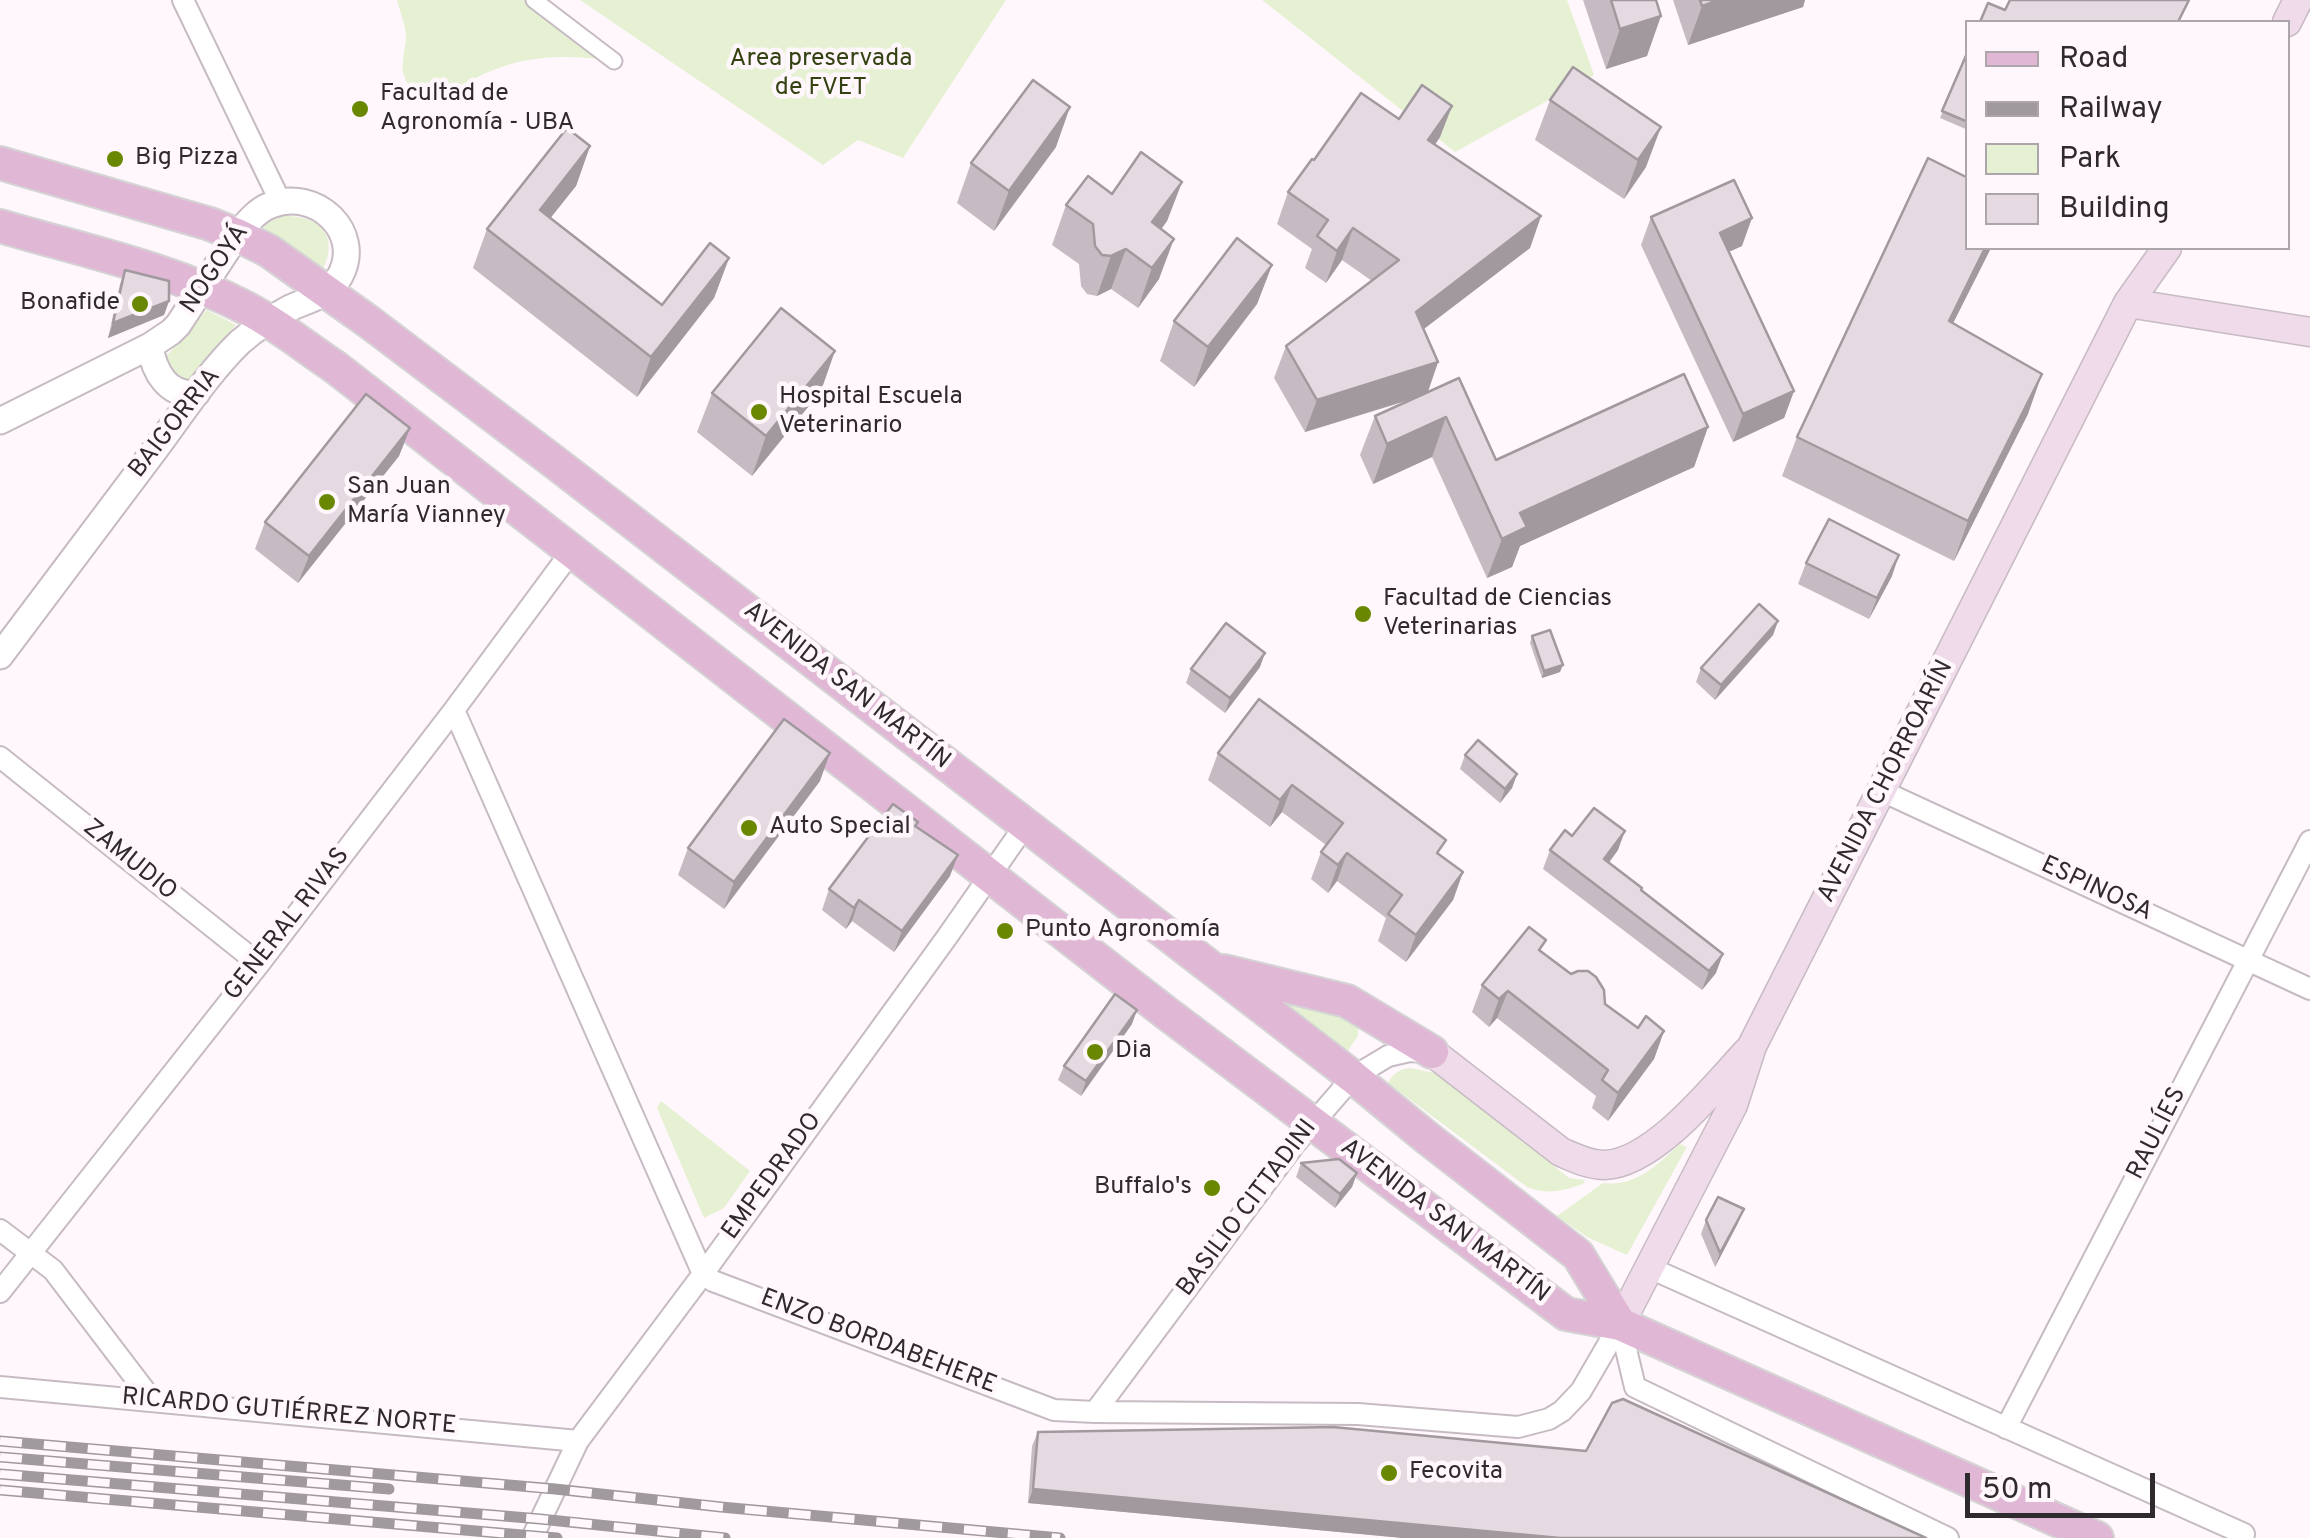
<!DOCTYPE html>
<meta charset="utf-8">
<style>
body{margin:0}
#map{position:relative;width:2310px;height:1538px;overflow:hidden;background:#fff7fc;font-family:Overpass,sans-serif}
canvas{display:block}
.legend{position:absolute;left:1965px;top:20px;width:325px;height:230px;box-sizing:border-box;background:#fff7fc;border:2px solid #aca5aa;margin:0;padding:12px 18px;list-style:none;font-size:30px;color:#2f2a2e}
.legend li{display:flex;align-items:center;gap:20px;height:50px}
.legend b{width:50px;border:2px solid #aca5aa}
.scale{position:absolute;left:1965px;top:1473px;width:190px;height:45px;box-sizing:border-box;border:5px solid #2f2a2e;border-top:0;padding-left:12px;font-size:30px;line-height:35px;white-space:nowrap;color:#2f2a2e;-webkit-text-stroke:8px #fff7fc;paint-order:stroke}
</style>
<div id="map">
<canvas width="2310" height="1538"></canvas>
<ul class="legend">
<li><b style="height:12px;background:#e0b7d5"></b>Road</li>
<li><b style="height:12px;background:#a0999e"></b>Railway</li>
<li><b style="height:28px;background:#e6f1d3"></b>Park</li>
<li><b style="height:28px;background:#e6dae2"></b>Building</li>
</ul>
<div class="scale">50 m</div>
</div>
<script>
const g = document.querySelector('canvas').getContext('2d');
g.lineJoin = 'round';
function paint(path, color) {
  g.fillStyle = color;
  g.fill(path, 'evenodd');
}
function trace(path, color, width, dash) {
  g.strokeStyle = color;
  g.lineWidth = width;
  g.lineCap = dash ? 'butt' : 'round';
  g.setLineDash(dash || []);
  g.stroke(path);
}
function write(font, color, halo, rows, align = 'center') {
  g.font = font + ' Overpass,sans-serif';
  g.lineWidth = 9;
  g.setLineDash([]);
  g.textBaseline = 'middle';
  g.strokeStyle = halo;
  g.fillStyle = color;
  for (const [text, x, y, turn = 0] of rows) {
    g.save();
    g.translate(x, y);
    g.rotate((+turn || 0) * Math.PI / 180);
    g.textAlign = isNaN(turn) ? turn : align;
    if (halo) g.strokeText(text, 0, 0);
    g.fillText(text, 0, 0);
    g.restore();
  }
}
paint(new Path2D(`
 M397,0H534L614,61C571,55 531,54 491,71C474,77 450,96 434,97C424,98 413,93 408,84C398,69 405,54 406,38C406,26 400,12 397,0Z
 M580,0H1006L903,158L858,140L823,165Z
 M1262,0H1567L1594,75L1455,152Z
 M282,216C323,214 342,240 319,276L255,234L272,220Z
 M207,310L236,325L188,382L173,380L164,359Z
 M1273,999L1327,1011L1358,1027V1036L1347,1052Z
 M1410,1068L1435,1073L1569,1178L1585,1180L1583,1184C1562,1191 1548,1195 1527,1187L1388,1083C1393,1073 1400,1069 1410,1068Z
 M661,1101L750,1171L724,1208L704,1218L657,1108Z
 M1680,1144L1687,1147L1627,1255L1587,1237L1557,1216L1603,1183C1636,1187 1657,1165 1680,1144Z`), '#e6f1d3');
const pedestrian = new Path2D(`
 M534,0L614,61`);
const minor = new Path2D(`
 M183,0L281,203
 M454,710L703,1274L713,1281L1054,1410L1095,1412L1358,1414L1518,1427L1549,1419L1562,1411L1581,1391L1620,1324
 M0,757L259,964
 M1882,791L2310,989
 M0,1230L53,1270L152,1400
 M1650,1268L2244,1534
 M0,1292L259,964L454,710L571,552
 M1620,1324L1635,1387L1948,1538
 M0,1387L578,1441
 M1095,1412L1294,1145L1353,1077L1388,1056L1410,1051L1425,1052
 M2006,1428L2310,841
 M532,1538L578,1441L703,1274L947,937L1026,824`);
const tertiary = new Path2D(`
 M150,346C154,372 168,397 197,393
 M0,421L150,346L171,332L178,325L237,235C247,223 257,210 271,205C315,187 364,232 340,276C328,296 310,299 290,308C273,317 255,329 240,342C206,375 179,418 151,455C100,522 50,589 0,656`);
const secondary = new Path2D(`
 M2287,22L2298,0
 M2128,303L2310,332
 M1432,1052L1561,1152C1575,1158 1589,1165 1605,1165C1655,1163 1715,1086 1748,1051
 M1620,1324L1733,1105L1752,1046L2128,303L2167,248`);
const primary = new Path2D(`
 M0,163L210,224L237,235L269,251L369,322L553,461L1353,1077L1426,1137L1578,1255L1620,1324
 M0,226C81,250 168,268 244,307C276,323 305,347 335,367L1165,1012L1566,1314L1620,1324L2097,1538
 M1224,971L1347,1001L1432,1052`);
trace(pedestrian, '#c7bbc3', 19);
trace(minor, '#c7bbc3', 24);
trace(tertiary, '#c7bbc3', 29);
trace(secondary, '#c7bbc3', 31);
trace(primary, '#d5d4d5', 36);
trace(pedestrian, '#fff', 15);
trace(minor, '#fff', 20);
trace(tertiary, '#fff', 25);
trace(secondary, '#efdbea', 28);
trace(primary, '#e0b7d5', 32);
const rail = new Path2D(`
 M0,1441L555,1489L721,1507L1060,1538
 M0,1457L389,1489
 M0,1474L540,1519L725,1538
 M0,1490L557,1538`);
trace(rail, '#a0999e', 11);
trace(rail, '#fff7fc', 8, [22]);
paint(new Path2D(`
 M1583,0H1656L1647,56L1606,69Z
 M1673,0H1805L1803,7L1688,45Z
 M1968,51V130L1940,118Z
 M1573,67L1646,167L1624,199L1535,140L1550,100Z
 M1452,106L1440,137L1435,145L1541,216L1530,248L1424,329L1438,362L1428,392L1496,460L1708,427L1694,467L1520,546L1512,567L1487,578L1432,457L1373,484L1360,455L1375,416L1410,400L1305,432L1274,378L1286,346L1372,281L1342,260L1326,283L1305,268L1312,249L1277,224L1288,192L1314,160L1399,119Z
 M590,146L576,186L550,218L662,305L729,258L714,298L637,397L473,268L487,229Z
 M1056,147L994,231L957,203L971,163Z
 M1182,182L1167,221L1161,229L1159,279L1138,308L1111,289L1097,296L1087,294L1081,286L1079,264L1052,245L1066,205L1112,194Z
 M1651,217L1742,246L1729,252L1794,391L1784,418L1733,442L1641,245Z
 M1968,248H1991L1953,323L2028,414L1954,561L1782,476L1797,437Z
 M1272,265L1257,304L1194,387L1160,361L1174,321Z
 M125,270L169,301L164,315L108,338L120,284Z
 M821,391L752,476L697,432L712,393Z
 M410,428L399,456L298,583L255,549L265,522Z
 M1806,563L1892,576L1869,619L1798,584Z
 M1778,621L1773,635L1715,700L1696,682L1701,668Z
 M1532,636L1560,672L1542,678L1530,643Z
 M1260,667L1225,713L1186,683L1191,669Z
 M1259,699L1441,855L1463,872L1453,900L1406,962L1378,941L1386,918L1337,881L1328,893L1311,879L1321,852L1326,845L1282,812L1270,827L1208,780L1218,753Z
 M1465,755L1517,774L1512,788L1500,803L1460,769Z
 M820,781L724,909L678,875L688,848Z
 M916,827L950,876L894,952L852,921L846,929L822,910L829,889Z
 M1572,836L1618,850L1609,863L1641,890L1716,973L1702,990L1543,869L1550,850Z
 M1542,952L1605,1004L1638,1028L1664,1031L1654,1059L1608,1121L1592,1108L1596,1096L1497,1018L1489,1027L1472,1012L1482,985Z
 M1132,1024L1081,1096L1058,1080L1064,1066Z
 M1301,1163L1357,1173L1352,1187L1335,1208L1296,1177Z
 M1706,1220L1738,1223L1715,1267L1701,1234Z
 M1038,1432L1926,1538H1403L1028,1503L1032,1446Z`), '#c6bbc2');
paint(new Path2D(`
 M1719,0H1805L1803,7L1688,45L1702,6Z
 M1661,16L1647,56L1606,69L1620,29Z
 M1452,106L1440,137L1416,172L1428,140Z
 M1070,107L1056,147L994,231L1009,191Z
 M1661,127L1646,167L1624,199L1638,160Z
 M590,146L576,186L525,250L540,210Z
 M1182,182L1167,221L1138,262L1152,222Z
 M1541,216L1530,248L1404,344L1416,312Z
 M1752,218L1742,246L1710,260L1720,233Z
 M1353,228L1342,260L1326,283L1337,251Z
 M1174,239L1159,279L1138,308L1152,268Z
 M1985,248H1991L1934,361L1949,321Z
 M1126,249L1111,289L1097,296L1111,256Z
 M729,258L714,298L637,397L651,357Z
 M1272,265L1257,304L1194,387L1208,347Z
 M169,301L164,315L108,338L113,323Z
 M835,351L821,391L752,476L766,436Z
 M1438,362L1427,394L1305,432L1317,400Z
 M2042,374L2028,414L1954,561L1968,521Z
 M1794,391L1784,418L1733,442L1743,414Z
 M1446,417L1432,457L1373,484L1387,444Z
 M1708,427L1694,467L1520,546L1512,567L1487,578L1502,539L1520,513Z
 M410,428L399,456L298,583L309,556Z
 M1899,555L1892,576L1869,619L1877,598Z
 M1778,621L1773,635L1715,700L1721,685Z
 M1265,653L1260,667L1225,713L1230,698Z
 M1563,665L1560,672L1542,678L1544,671Z
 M830,753L820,781L724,909L734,882Z
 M1517,774L1512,788L1500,803L1505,789Z
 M1292,785L1282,812L1270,827L1280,800Z
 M1625,831L1618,850L1597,878L1604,859Z
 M1347,853L1337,881L1328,893L1338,865Z
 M958,855L950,876L894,952L902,931Z
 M1463,872L1453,900L1406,962L1416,935Z
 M859,900L852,921L846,929L854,908Z
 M1723,954L1716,973L1702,990L1709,971Z
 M1508,991L1497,1018L1489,1027L1499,999Z
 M1137,1010L1132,1024L1081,1096L1086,1081Z
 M1664,1031L1654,1059L1608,1121L1618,1093Z
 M1357,1173L1352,1187L1335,1208L1340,1194Z
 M1744,1209L1738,1223L1715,1267L1720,1253Z
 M1033,1489L1560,1538H1403L1028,1503Z`), '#a1999e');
const building = new Path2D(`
 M1611,0H1656L1661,16L1620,29Z
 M1700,0H1719L1702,6Z
 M2010,0H2189L2178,22H1980L1988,3L2005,10Z
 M1968,51V122L1942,111Z
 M1573,67L1661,127L1638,160L1550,100Z
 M1033,80L1070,107L1009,191L971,163Z
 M1422,85L1452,106L1428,140L1541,216L1416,312L1438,362L1317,400L1286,346L1399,260L1353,228L1337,251L1317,236L1328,220L1288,192L1312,159L1314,160L1361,93L1399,119Z
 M567,128L590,146L540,210L662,305L710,243L729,258L651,357L487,229Z
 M1141,152L1182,182L1152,222L1174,239L1152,268L1126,249L1111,256L1102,255L1095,246L1093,224L1066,205L1088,176L1112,194Z
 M1928,158L1968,178V248H1985L1949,321L2042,374L1968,521L1797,437Z
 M1734,180L1752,218L1720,233L1794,391L1743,414L1651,217Z
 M1237,238L1272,265L1208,347L1174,321Z
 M125,270L169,281V301L113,323Z
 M781,308L835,351L766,436L712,393Z
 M1684,374L1708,427L1520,513L1527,527L1502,539L1446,417L1387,444L1375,416L1459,378L1496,460Z
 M366,394L410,428L309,556L265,522Z
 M1829,519L1899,555L1877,598L1806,563Z
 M1759,604L1778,621L1721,685L1701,668Z
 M1226,623L1265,653L1230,698L1191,669Z
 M1550,630L1563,665L1544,671L1532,636Z
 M1259,699L1446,840L1437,853L1463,872L1416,935L1388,914L1402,895L1347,853L1338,865L1321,852L1343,823L1292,785L1280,800L1218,753Z
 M784,719L830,753L734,882L688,848Z
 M1478,740L1517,774L1505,789L1465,755Z
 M893,804L918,822L915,826L958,855L902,931L859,900L854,908L829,889Z
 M1594,808L1625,831L1604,859L1642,888L1641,890L1723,954L1709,971L1550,850L1565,830L1572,836Z
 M1529,927L1546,940L1539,950L1571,974L1578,971H1588L1596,977L1604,990L1605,1004L1638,1028L1646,1016L1664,1031L1618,1093L1602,1080L1608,1070L1508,991L1499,999L1482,985Z
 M1115,994L1137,1010L1086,1081L1064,1066Z
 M1339,1159L1357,1173L1340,1194L1301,1163Z
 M1718,1197L1744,1209L1720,1253L1706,1220Z
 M1623,1399L1926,1538H1560L1033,1489L1038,1432L1333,1427L1586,1451L1612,1403Z`);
paint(building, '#e6dae2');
trace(building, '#a1999e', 2.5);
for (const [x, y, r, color] of [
 [360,109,10,"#698700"],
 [115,159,10,"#698700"],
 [140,304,10,"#698700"],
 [759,412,10,"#698700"],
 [327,502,10,"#698700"],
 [1363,614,10,"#698700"],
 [749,828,10,"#698700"],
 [1005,931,10,"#698700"],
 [1095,1052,10,"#698700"],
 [1212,1188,10,"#698700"],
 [1389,1473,10,"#698700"]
]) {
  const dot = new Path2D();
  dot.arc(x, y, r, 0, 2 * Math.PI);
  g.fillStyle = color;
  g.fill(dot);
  trace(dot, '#fff7fc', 4);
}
write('25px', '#344212', '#fff7fc', [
 ["Area preservada",821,60],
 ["de FVET",821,89]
]);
write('25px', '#2f2a2e', '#fff7fc', [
 ["Facultad de",380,95],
 ["Agronomía - UBA",380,124],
 ["Big Pizza",135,159],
 ["Bonafide",120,304,"right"],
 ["Hospital Escuela",779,398],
 ["Veterinario",779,427],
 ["San Juan",347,488],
 ["María Vianney",347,517],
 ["Facultad de Ciencias",1383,600],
 ["Veterinarias",1383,629],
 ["Auto Special",769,828],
 ["Punto Agronomía",1025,931],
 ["Dia",1115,1052],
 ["Buffalo's",1192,1188,"right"],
 ["Fecovita",1409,1473]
], 'left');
write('25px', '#2f2a2e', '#fff7fc', [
 ["NOGOYÁ",216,270,-56],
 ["BAIGORRIA",176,424,-52],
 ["AVENIDA SAN MARTÍN",846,687,38],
 ["AVENIDA CHORROARÍN",1887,782,-63],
 ["ZAMUDIO",129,861,39],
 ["ESPINOSA",2096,890,25],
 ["GENERAL RIVAS",288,925,-52],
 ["RAULÍES",2158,1134,-63],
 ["EMPEDRADO",773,1177,-54],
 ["BASILIO CITTADINI",1248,1209,-53],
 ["AVENIDA SAN MARTÍN",1444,1222,37],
 ["ENZO BORDABEHERE",878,1343,21],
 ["RICARDO GUTIÉRREZ NORTE",289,1413,5]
]);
</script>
